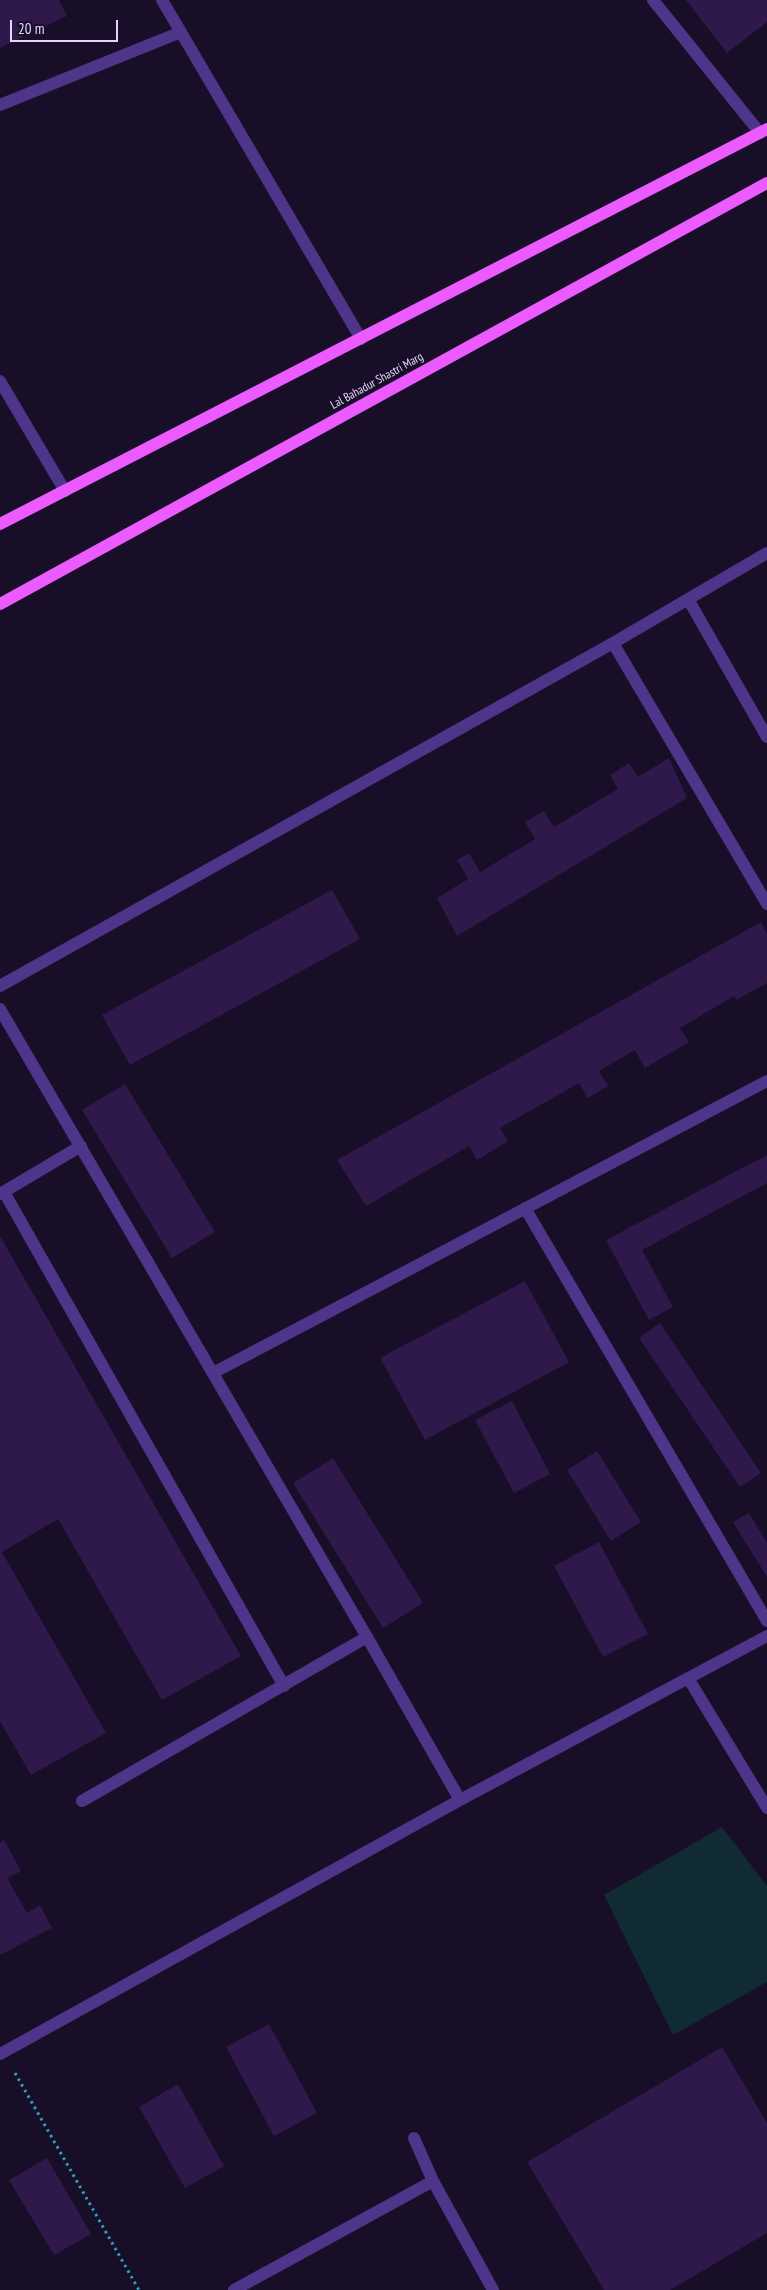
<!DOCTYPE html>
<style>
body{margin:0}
#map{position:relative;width:767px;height:2290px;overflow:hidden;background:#190e28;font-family:"PT Sans Narrow",sans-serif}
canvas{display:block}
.scale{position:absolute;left:10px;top:20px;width:108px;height:22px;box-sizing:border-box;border:2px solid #e4d4ff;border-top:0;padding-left:6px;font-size:15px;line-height:18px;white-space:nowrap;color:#e4d4ff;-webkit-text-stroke:4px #190e28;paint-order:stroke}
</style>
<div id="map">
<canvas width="767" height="2290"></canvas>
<div class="scale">20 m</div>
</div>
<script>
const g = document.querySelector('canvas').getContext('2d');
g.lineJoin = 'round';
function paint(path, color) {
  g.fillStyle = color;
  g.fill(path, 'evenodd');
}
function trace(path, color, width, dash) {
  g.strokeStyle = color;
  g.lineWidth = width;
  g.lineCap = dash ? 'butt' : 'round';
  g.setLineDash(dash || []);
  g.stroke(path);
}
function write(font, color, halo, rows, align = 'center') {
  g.font = font + ' "PT Sans Narrow",sans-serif';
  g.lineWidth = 4;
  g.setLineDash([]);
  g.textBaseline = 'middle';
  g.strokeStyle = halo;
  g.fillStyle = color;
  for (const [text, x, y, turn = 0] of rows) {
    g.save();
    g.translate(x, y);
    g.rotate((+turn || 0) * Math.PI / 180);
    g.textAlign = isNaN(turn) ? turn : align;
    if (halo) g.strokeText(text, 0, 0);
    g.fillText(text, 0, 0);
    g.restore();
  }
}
paint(new Path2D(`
 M722,1827L767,1886V1982L673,2035L604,1895Z`), '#102b32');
paint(new Path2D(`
 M0,0H59L67,16L0,48Z
 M686,0H767V22L727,53Z
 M669,758L687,798L457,936L437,898L468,879L457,860L469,853L480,872L535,839L525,822L544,811L554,827L618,789L610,775L629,763L638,777Z
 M332,890L360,939L130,1065L102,1015Z
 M761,922L767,934V983L736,1000L734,996L680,1028L689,1042L645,1068L635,1050L599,1071L608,1086L588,1098L579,1083L500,1128L508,1141L477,1160L469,1146L366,1206L337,1160Z
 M125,1084L215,1232L172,1258L82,1110Z
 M767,1155V1183L642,1250L673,1307L649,1320L606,1240Z
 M0,1236L241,1656L162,1700L58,1519L2,1552L106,1733L31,1775L0,1721Z
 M525,1281L569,1362L425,1440L380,1358Z
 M660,1323L761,1473L740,1487L639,1338Z
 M512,1401L550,1474L514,1493L475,1420Z
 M597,1451L641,1522L611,1541L567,1470Z
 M333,1458L423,1603L383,1628L293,1483Z
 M749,1513L767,1543V1577L733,1522Z
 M599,1542L648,1634L603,1657L554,1566Z
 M4,1840L21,1871L7,1878L27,1913L40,1905L52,1928L0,1955V1843Z
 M269,2024L317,2113L274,2136L226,2047Z
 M722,2047L767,2123V2233L670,2290H604L527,2162Z
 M178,2084L224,2166L185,2188L139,2107Z
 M47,2158L91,2234L54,2255L9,2180Z`), '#2f184a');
trace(new Path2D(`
 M15,2073L139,2290`), '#26a3c1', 3, [2.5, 4]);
trace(new Path2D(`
 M653,0L760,133
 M4,1192L284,1686
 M0,1194L81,1146
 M82,1801L367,1637`), '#4e358a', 12);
trace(new Path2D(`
 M162,0L361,339
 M0,105L181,32
 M0,381L65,491
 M688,599L767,737
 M613,643L767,904
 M0,986L613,643L767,553
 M0,1009L367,1637L460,1800
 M525,1208L767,1621
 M213,1373L767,1081
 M688,1678L767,1808
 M0,2054L460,1800L767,1636
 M414,2138L433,2181L493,2290
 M234,2290L433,2181`), '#4e358a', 12);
trace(new Path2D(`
 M0,524L767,129
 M0,604L767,183`), '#eb5bff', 12);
write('12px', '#e4d4ff', '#190e28', [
 ["Lal Bahadur Shastri Marg",377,381,-29]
]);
</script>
